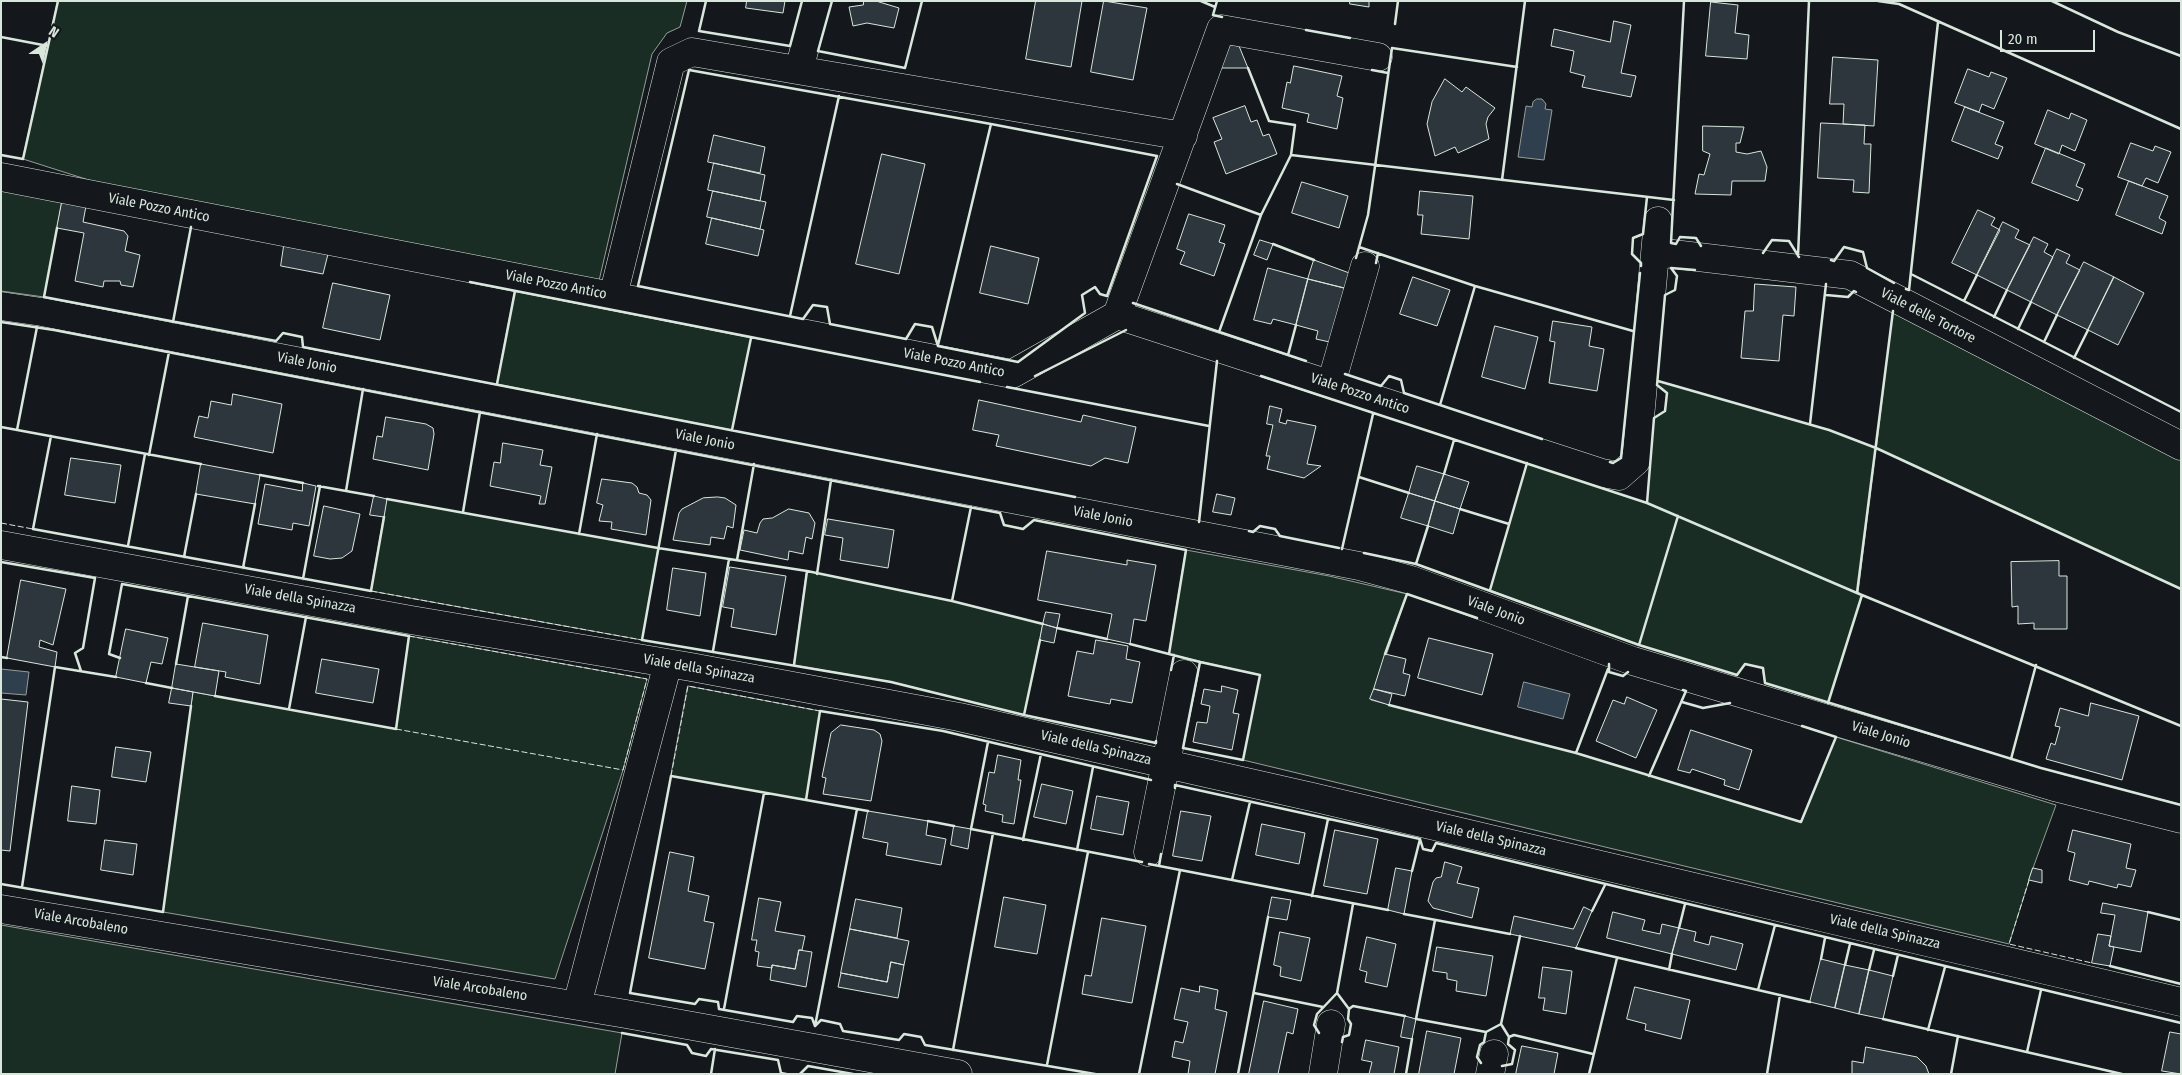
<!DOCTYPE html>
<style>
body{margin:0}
#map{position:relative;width:2182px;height:1075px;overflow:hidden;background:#14181c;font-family:"Fira Sans Condensed",sans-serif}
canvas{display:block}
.frame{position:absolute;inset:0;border:2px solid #d8e6dc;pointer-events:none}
.north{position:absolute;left:20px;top:20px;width:50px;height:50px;-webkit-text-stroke:4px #14181c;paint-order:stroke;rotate:34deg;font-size:14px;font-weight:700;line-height:20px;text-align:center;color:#d8e6dc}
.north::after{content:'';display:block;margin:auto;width:18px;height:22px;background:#d8e6dc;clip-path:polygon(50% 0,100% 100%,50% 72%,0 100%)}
.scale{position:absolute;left:2000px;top:30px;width:95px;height:22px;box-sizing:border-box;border:2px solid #d8e6dc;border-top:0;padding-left:6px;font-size:15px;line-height:18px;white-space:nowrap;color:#d8e6dc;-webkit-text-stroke:4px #14181c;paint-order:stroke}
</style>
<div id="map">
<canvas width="2182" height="1075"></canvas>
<div class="frame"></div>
<div class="north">N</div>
<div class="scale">20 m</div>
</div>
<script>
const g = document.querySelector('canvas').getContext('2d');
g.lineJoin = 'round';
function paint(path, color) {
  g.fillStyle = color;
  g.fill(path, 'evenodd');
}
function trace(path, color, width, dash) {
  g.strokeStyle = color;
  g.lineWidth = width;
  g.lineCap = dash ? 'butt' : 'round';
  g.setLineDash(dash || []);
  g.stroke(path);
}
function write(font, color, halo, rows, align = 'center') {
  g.font = font + ' "Fira Sans Condensed",sans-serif';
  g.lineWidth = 4;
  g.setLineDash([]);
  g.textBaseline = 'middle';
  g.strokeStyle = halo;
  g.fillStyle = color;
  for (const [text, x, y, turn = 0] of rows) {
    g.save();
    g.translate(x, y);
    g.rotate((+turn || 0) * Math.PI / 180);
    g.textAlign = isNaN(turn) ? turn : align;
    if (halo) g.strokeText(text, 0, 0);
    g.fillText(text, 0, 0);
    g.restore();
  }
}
const green = new Path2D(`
 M58,1H687L680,27L667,33L652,54L598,285L120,190L23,159Z
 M1,190L62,202L44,297L1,291Z
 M515,291L751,338L732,430L497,384Z
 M1893,311L2181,459V589L1876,448L1858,592L1862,595L1828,703L1765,683L1762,668L1746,664L1737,675L1639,645L1490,590L1527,463L1647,503L1654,418L1665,411L1667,393L1657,385L1658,381L1829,430L1876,448Z
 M387,499L658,548L642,640L371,591Z
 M1186,550L1329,576L1407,594L1371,700L1576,753L1801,822L1836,737L2056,805L2033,868L2009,944L1243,760L1260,675L1169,654Z
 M807,571L952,601L1043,624L1024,715L892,682L794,665Z
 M409,636L647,679L623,770L555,979L163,912L193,692L396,729Z
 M688,686L820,711L806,800L671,776Z
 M1,925L622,1033L615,1074H1Z`);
paint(green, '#1a2d24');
trace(green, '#939e99', 1);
const water = new Path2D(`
 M1537,99H1542L1546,104L1545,109L1552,110L1544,160L1518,157L1526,106L1532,107L1533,102Z
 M1,669L29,672L26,695L1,693Z
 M1524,682L1570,694L1563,719L1518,707Z`);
paint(water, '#2f3f4d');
trace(water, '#939e99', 1);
const building = new Path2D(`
 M747,1H785L783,13L746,8Z
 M864,1H876L899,8L894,28L867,23L853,26L849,7L863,5Z
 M1036,1H1082L1071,67L1026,59Z
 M1104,1L1147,8L1133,80L1091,72Z
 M1350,1H1369V7L1350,4Z
 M1711,2L1738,5L1735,33L1749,35L1747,59L1706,56Z
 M1614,21L1631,25L1621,73L1636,76L1631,97L1582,87L1585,76L1570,72L1574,51L1551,46L1554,29L1610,42Z
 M1227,44L1239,46L1248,68H1219Z
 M1833,57L1878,60L1874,126L1843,124L1844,104H1830Z
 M1294,66L1342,76L1337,96L1343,98L1337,129L1307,122L1309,114L1282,108L1287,82L1290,83Z
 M1968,69L1989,77L1991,72L2007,78L1994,109L1982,104L1979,112L1955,103Z
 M1445,79L1462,92L1466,87L1495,108L1488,117L1486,124L1489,139L1458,153L1455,147L1435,156L1427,124L1432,102Z
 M1245,106L1251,122L1257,120L1263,136L1269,134L1277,154L1226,174L1214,142L1222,139L1213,118Z
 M1965,107L2004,122L1995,144L2003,147L1998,159L1952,141Z
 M2048,110L2069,119L2071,113L2087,120L2075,151L2062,145L2059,154L2035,144Z
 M1821,123L1865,125L1864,144H1871L1869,193L1853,192L1854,180L1818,178Z
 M1703,126L1744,127L1740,143H1736V152L1747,154L1761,151L1767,167L1765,181H1732L1731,195L1695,194L1699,174L1704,175L1710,154L1703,151Z
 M714,135L765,147L760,173L708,162Z
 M2131,143L2153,151L2155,146L2171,152L2158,183L2146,178L2142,186L2118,177Z
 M2046,148L2085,164L2076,186L2083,189L2078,201L2032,183Z
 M882,154L925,164L899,274L856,264Z
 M714,163L765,175L760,201L708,190Z
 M2129,181L2168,196L2159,218L2166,222L2162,234L2116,215Z
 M1302,182L1348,196L1339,228L1292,213Z
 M713,191L766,202L760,229L707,217Z
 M1420,191L1473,196L1469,239L1421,234L1423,215H1418Z
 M62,202L86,206L83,222L124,231L128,236L125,251L140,255L133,287L121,285L120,281H104L103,287L75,281L84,233L57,228Z
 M1978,210L1995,218L1991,225L2000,230L1977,275L1952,263Z
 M1189,214L1225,225L1219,242L1225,244L1214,276L1180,264L1185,252L1177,249Z
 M712,218L764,230L758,256L706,244Z
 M2003,222L2019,230L2015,238L2030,245L2007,290L1977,275Z
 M2034,237L2048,244L2044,252L2053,257L2031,302L2007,290Z
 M1260,240L1273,244L1267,260L1254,255Z
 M284,246L328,254L323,274L281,266Z
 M991,246L1039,258L1028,304L980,293Z
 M2057,249L2070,255L2066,263L2080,270L2057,315L2031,302Z
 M1314,260L1352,274L1348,289L1308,279Z
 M2084,262L2114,277L2088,330L2057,315Z
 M1268,268L1308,279L1296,325L1273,319L1271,324L1254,320Z
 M1413,277L1450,290L1437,326L1400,314Z
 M2114,277L2144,293L2118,345L2088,330Z
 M1308,279L1348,289L1334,343L1316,339L1318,331L1296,325Z
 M333,283L390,295L380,340L323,328Z
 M1755,284L1796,287L1794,316L1783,315L1779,361L1741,358L1745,311H1753Z
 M1553,321L1592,327L1589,346L1604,349L1597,391L1549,383L1555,342L1550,341Z
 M1495,326L1538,337L1525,389L1482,377Z
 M233,394L282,404L273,453L194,437L199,416L208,418L211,401L231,405Z
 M979,400L1081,422L1083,415L1136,427L1128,463L1105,458L1091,466L996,446L999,435L973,430Z
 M1270,406L1282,409L1279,422L1286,424L1287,420L1316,426L1307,464L1321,466L1304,478L1267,469L1270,456H1266L1273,425L1267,424Z
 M386,417L426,424L433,428L434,434L428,470L373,459L377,436L382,437Z
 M503,443L543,450L540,465L552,467L545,504H539L541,496L490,486L494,462L500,463Z
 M71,458L121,465L115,503L65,495Z
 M201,464L260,475L255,504L196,494Z
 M1417,466L1444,474L1435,501L1409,493Z
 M1444,474L1469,482L1460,509L1435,501Z
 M602,479L632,483L637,487L639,493L647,495L651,500L646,535L611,529L612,522L599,521L603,505L597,503Z
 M303,483L316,486L309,526L293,523L292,530L258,524L265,484L302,491Z
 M1409,493L1435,501L1428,526L1401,518Z
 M1217,494L1235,498L1231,515L1213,512Z
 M374,496L387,499L384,517L370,515Z
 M718,497L725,498L736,505L733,528L727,526L724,539L711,537L710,545L673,540L679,513L682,509L703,498Z
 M1435,501L1460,509L1453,534L1428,526Z
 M324,506L360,514L352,551L342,558L330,559L314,556Z
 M789,509L809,513L815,523L812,539L806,537L803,554L789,551L788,560L740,550L744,530L757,533L760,523L763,519L772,518Z
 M828,519L894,530L888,568L840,560L843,538L825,535Z
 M1047,551L1127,565V560L1156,565L1146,621L1134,619L1130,644L1107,639L1112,614L1038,600Z
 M2059,561V576H2067V629H2034V623L2018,624V606L2012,607L2011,562Z
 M730,567L786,576L776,635L731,627L734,609L723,607Z
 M673,568L706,573L700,616L667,610Z
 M21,580L66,589L53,645L40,640L39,647L57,652L55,667L7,658Z
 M1046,612L1060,614L1057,628L1043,624Z
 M203,623L268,635L260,684L225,677L226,672L195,667Z
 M1043,624L1057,628L1054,643L1040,640Z
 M126,629L168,638L162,664L151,662L146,683L116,677Z
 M1429,638L1493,654L1482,695L1418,678Z
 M1096,640L1128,646L1126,659L1140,662L1132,703L1111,699L1110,704L1068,696L1077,651L1093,654Z
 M1385,654L1406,659L1403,673L1410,675L1405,696L1374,689Z
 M322,659L379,669L373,703L316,693Z
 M176,664L219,671L215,696L172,688Z
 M1222,686L1238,690L1233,713L1239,714L1232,750L1193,742L1197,722L1207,723L1210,706L1201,704L1204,689L1221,692Z
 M172,688L193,692L191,706L169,703Z
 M1374,689L1392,694L1389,705L1370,699Z
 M1627,697L1657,710L1636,758L1596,741L1613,700L1624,704Z
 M1,699L28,702L10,851L1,850Z
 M2091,703L2139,716L2122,780L2046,759L2051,743L2055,745L2060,727L2055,726L2060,708L2088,716Z
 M841,725L874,730L880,734L882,741L871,801L823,794L826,778L822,777L831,733Z
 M1691,730L1752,750L1739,790L1724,785L1725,780L1692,769L1690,773L1678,770Z
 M116,747L151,752L146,782L112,777Z
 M998,755L1021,760L1018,780H1021L1014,824L1002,822L1003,815L985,811L986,805L983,804L989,772L994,773Z
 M1042,784L1073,791L1066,824L1034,817Z
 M72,786L100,790L96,824L68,821Z
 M1097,796L1129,802L1123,835L1091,829Z
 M868,811L928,821L926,835L946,839L941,865L886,855L888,843L863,838Z
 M1181,811L1211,816L1202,861L1173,856Z
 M1262,824L1305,833L1299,864L1256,855Z
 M954,826L971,829L968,849L951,845Z
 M1335,830L1378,839L1367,894L1324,886Z
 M2073,830L2131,844L2126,868L2136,870L2131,887L2118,884L2117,888L2089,881L2088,885L2069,880L2075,853L2068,851Z
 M105,840L137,844L133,875L101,870Z
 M670,852L694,857L688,891L709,896L704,921L714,923L705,969L649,958Z
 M1445,862L1462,867L1457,883L1479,888L1472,918L1433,908L1428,901L1433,882L1436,878L1441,877Z
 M1396,868L1412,871L1404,914L1388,910Z
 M2033,868L2042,870V883L2029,880Z
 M1004,897L1046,905L1037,954L995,947Z
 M1272,897L1291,900L1287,920L1268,917Z
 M759,898L781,902L775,931L805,936L802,950H799L795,969L772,965V968L757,966L759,952L755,951L757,940H752Z
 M856,899L902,908L897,938L850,929Z
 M2103,903L2148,912L2141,952L2109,946L2115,915L2101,913Z
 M1584,907L1592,911L1576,948L1510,934L1514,916L1573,929Z
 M1613,912L1645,920L1642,930L1660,934L1662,924L1679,928L1672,954L1607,938Z
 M1102,918L1146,926L1132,1003L1082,994L1085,975L1091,976Z
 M1679,928L1696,932L1694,941L1709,945L1711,936L1743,944L1736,970L1672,954Z
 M850,929L909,941L904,965L891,962L887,982L841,973Z
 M1280,932L1310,938L1301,981L1280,976L1281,967L1274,965Z
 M2098,934L2111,936L2109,946L2114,947L2110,966L2092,963Z
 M1367,937L1396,944L1387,987L1365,982L1367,972L1360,970Z
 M1437,947L1493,956L1486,996L1456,991L1457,981L1447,979V973L1433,971Z
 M799,950L812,952L806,987L770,980L772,965L795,969Z
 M1821,959L1845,965L1835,1008L1810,1002Z
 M891,962L904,965L898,998L838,987L841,973L887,982Z
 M1845,965L1869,970L1859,1014L1835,1008Z
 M1543,967L1572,971L1566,1014L1543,1010L1545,998H1539Z
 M1869,970L1893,976L1883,1019L1859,1014Z
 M1200,986L1218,990L1215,1009L1227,1012L1215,1074H1188L1190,1061L1172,1057L1175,1041L1183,1043L1188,1022L1174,1019L1181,988L1199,992Z
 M1635,987L1690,1000L1681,1039L1645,1030L1646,1024L1627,1019Z
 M1264,1001L1298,1009L1293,1034L1287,1032L1278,1074H1249Z
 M1405,1016L1416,1019L1412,1039L1401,1037Z
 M1427,1031L1461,1038L1454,1074H1419Z
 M2170,1032L2181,1034V1074L2162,1071Z
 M1366,1040L1399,1047L1394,1074H1369L1372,1062L1362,1060Z
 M1522,1046L1558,1053L1554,1074H1516Z
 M1866,1047L1917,1057L1926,1066L1929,1074H1852V1061L1863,1063Z`);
paint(building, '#2c363c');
trace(building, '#d8e6dc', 1);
const minor = new Path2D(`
 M799,70L817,1
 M1,177L1012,374L1117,315L1602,473L1619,476L1636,461L1658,221
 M1656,252L1850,275L2181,446
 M613,296L671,62L692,52L1183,136
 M1,306L42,312L1359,566L1411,580L1633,661L2058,788L2181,819
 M1117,315L1221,29L1378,57
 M1331,384L1365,266
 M1,545L411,620L691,667L959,717L1312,797L2181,1002
 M1148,852L1184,674
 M1,909L626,1014L958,1074
 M577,1005L668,663
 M1323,1074L1331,1024
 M1490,1074L1494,1054`);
trace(minor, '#d8e6dc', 29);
trace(minor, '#14181c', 28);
trace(new Path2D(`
 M1,523L33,529
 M371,591L642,640
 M396,729L623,770L647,679L409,636
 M671,776L688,686L820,711
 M2029,880L2009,944L2092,963`), '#d8e6dc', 1, [6, 2.5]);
trace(new Path2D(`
 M706,1L699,31L790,46L802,1
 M832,1L818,51L905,68L922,1
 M1201,1L1215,7
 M1217,1L1213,15L1222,17
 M1684,1L1671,243L1676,244L1680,237L1696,238L1701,246
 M1878,1L1899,4L2181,129
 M2052,1L2118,32L2181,56
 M1395,24L1398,1
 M1306,30L1350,38
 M1,37L48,46
 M689,70L991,124L1157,156L1107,296L1100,294L1095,287L1082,295L1085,313L1018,362L938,346L932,327L915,324L906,339L830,324L827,307L813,305L803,319L638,286Z
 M1372,70L1388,73
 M1,155L23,159L58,1
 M1291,155L1674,200
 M1502,180L1525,1
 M1177,184L1261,215
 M57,228L44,297L276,341L283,333L302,337L303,347L1075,497
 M1273,244L1314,260
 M1359,247L1475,286L1633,331
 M1763,253L1772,240L1789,241L1799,257
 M1798,256L1809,1
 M1356,258L1368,215L1392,48L1517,67
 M1831,260L1834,261L1844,247L1863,252L1867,268L1894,283
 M1376,263L1378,253
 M1641,266V263L1632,254L1633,238L1643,234L1647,197
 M1911,274L2181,412
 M470,282L980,382
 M1906,289L1909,290L1938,22
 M1826,295L1848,297L1854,291L1856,292
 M1964,301L1977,275
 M1133,303L1306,361
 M790,316L839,96
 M1994,317L2007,290
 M1,322L54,330L1000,513L1004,525L1023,529L1034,520L1186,550L1169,654
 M173,322L191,227
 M2018,329L2031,302
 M1219,332L1261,215L1291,155L1295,125L1269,121L1248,68
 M2044,342L2057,315
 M938,345L991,124
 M1288,355L1296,325
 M2074,358L2088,330
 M1345,374L1381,386L1389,376L1401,380L1404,393L1542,439
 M1035,376L1126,330
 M1261,376L1647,503L1857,593L2181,726
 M1658,381L1829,430L1876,448L2181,589
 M497,384L515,291
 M1007,387L1209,426
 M1440,405L1475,286
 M1810,424L1826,284
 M1,427L201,464
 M17,430L37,327
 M732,430L751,338
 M51,436L33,529L371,591L384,517
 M676,450L642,640L891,682L1024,715L1156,743V741
 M149,455L169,352
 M1610,462L1613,463L1621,458L1640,273
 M1444,474L1454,440
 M260,475L303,483
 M1359,477L1409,493
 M318,486L374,496
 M346,491L363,389
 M387,499L658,548L807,571L952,601L1043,624
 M1647,503L1654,418L1665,411L1667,393L1657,385L1665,295L1675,290L1677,276L1671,268L1695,270
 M1460,509L1509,524
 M463,512L480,412
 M1199,522L1217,361
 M1249,531L1253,532L1260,526L1275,529L1280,536L1339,548
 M579,534L597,434
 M128,546L145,454
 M1342,549L1373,414
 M1364,553L1416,564L1639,645L1737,675L1745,664L1763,668L1765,683L2041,768L2181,805
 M184,557L196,494
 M737,560L754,464
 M1,562L95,578L83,648L75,653L81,671
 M1416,564L1428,526
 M243,568L255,504
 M817,574L831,480
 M303,579L320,486
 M1490,590L1527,463
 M1857,593L1893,311
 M952,601L971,507
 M1057,628L1107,639
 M1130,644L1200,662
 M1639,645L1678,516
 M713,651L729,559
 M1385,654L1407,594L1477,618
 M1,657L7,658
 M120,658L109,654L122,584L409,636L396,729L215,696
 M1200,662L1260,675L1243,760L1183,748Z
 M176,664L188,596
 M1609,664V672L1623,676L1628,672
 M794,665L807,571
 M1171,670L1174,655
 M146,683L172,688
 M1682,702L1703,708L1730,703
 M1828,703L1862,595
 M1389,705L1576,753L1801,822L1836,737L1802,726
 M289,709L306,617
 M1024,715L1040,640
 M988,742L971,829L1142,862
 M1576,753L1608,669
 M2011,759L2036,665
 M1649,776L1686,691L1683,690
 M1175,788V785L1420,839L1423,849L1432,851L1436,843L2181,1023
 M806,800L820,711L943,731L1151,780
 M868,811L671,776L630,993L695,1004L699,999L718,1002L719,1009L793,1022L797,1016L812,1018L815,1026L821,1020L840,1024L843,1031L899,1040L904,1034L921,1037L925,1045L1095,1074
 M928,821L954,826
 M1023,840L1041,754
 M1077,850L1093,767
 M1149,864L1388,910
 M1159,866L1161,854
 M1412,871L1420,839
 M1232,880L1250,802
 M1,884L163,912L191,706
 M22,887L55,667L116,677
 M1312,896L1328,819
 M1592,911L1605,885
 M2148,912L2181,920
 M1404,914L1510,934
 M1435,920L1416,1019L1486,1032
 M1679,928L1685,904
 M1576,948L1810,1002
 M1821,959L1825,938
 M1845,965L1850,944
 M2110,966L2181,984
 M1669,970L1672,954
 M1869,970L1874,950
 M1893,976L1898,955
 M1758,990L1775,925
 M1254,993L1323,1007
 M1337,993L1353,904
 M724,1009L764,793
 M1349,1009L1353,1006L1405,1016
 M1883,1019L2122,1074
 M1501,1024L1520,936
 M815,1026L857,809
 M1928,1030L1945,967
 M622,1033L687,1045L692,1053L706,1056L711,1049L778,1060L781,1073L786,1074
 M1319,1033L1314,1025L1317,1014L1337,993L1349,1009L1348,1019L1351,1024L1349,1035L1343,1037L1342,1042
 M1509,1037L1514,1035L1593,1054
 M953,1050L993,833
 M2027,1052L2041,990
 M1481,1063L1477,1057L1480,1045L1484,1042L1486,1032L1501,1024L1509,1037L1508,1044L1515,1050L1512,1064L1502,1066
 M1047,1065L1088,852
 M711,1074L715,1049
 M800,1074L808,1066L853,1074
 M1139,1074L1180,870
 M1238,1074L1268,917
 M1406,1074L1412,1039
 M1589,1074L1617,958
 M1767,1074L1780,995
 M1951,1074L1958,1036`), '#d8e6dc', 2.5);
write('14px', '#d8e6dc', '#14181c', [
 ["Viale Pozzo Antico",159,208,11],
 ["Viale Pozzo Antico",556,285,11],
 ["Viale delle Tortore",1928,316,27],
 ["Viale Jonio",307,363,11],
 ["Viale Pozzo Antico",954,363,11],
 ["Viale Pozzo Antico",1360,394,18],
 ["Viale Jonio",705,440,11],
 ["Viale Jonio",1103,517,11],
 ["Viale della Spinazza",300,599,10],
 ["Viale Jonio",1496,611,20],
 ["Viale della Spinazza",699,669,10],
 ["Viale Jonio",1881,735,17],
 ["Viale della Spinazza",1096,748,13],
 ["Viale della Spinazza",1491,839,13],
 ["Viale Arcobaleno",81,922,10],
 ["Viale della Spinazza",1885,932,13],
 ["Viale Arcobaleno",480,989,9]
]);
</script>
